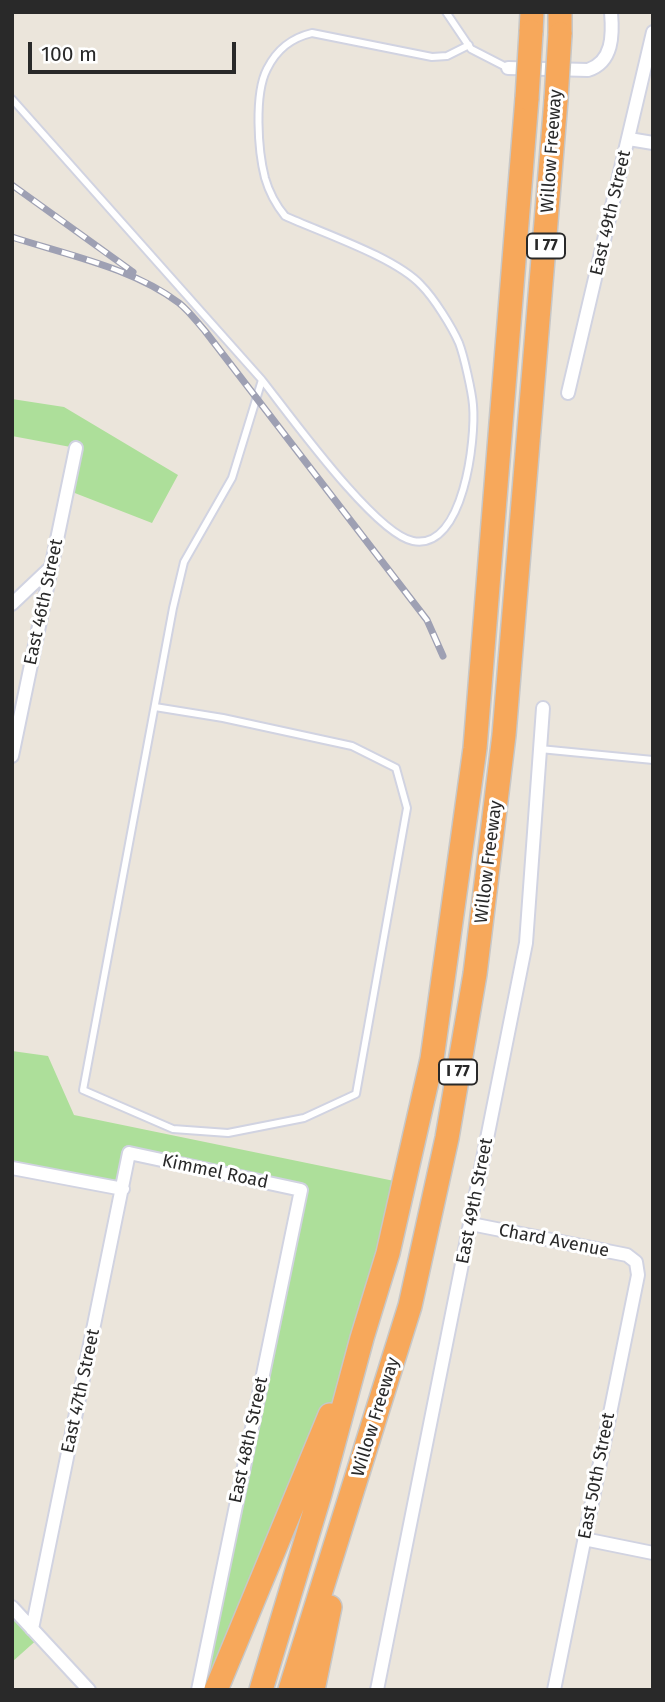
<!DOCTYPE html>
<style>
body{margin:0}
#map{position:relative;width:665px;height:1702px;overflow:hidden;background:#ebe5db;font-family:"Fira Sans",sans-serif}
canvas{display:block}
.frame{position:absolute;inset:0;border:14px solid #292929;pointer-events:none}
.scale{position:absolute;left:28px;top:42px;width:208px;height:32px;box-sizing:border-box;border:4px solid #292929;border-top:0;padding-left:9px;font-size:21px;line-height:24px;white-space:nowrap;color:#292929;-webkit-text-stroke:5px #fff;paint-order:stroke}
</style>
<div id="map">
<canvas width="665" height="1702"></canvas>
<div class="frame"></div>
<div class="scale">100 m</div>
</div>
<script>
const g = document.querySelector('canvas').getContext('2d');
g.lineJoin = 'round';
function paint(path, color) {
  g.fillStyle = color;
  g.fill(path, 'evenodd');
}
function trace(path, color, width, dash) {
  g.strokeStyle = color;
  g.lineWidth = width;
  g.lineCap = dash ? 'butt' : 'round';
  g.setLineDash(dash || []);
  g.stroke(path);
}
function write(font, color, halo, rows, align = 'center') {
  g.font = font + ' "Fira Sans",sans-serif';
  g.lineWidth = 6;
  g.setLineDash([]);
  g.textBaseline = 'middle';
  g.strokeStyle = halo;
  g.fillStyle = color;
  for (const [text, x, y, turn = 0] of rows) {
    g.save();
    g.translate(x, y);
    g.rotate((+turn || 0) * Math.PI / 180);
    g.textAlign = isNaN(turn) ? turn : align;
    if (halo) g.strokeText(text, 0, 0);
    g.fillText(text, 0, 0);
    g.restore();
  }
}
paint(new Path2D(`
 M12,399L64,407L178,475L152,523L67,490L76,448L12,436Z
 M12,1051L48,1056L74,1115L404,1183L362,1338L216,1690H199L301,1190L130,1153L123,1189L12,1168Z
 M12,1607L40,1637L12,1662Z`), '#addf9a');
const service = new Path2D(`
 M446,12L471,49L508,68
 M12,99L262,380L232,478L184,562L173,608L83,1090L173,1129L228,1133L304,1118L356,1094L407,808L396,768L352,746L223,718L155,707
 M262,380C289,414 375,534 413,541C464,551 476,438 473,405C472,392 464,356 459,343C452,327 434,298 421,285C395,257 322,233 285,216C276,205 269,192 265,178C258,151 254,94 267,69C277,49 291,38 312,33L432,57L447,56L469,45
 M540,749L653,760`);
const minor = new Path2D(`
 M508,68L588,70C613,62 613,35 611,12
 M629,139L653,143
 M568,393L653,32
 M12,604L50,568
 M12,756L76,448
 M12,1168L123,1189
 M471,1224L627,1255L636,1262L638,1275L554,1690
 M584,1539L653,1553
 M12,1607L89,1690
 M32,1629L129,1153L301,1190L198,1690
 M377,1690L526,943L543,708`);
const motorway = new Path2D(`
 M531,32L532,12
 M560,34V12
 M216,1690L330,1415
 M261,1690L320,1494L362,1338L388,1253L432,1059L475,748L527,98
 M290,1690L410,1306L447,1138L475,974L504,735L556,100
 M313,1690L330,1607`);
trace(service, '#d1d3e1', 10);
trace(minor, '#d1d3e1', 16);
trace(motorway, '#c7c7c7', 26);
trace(service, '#fff', 6);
trace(minor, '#fff', 12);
trace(motorway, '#f7a85b', 23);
const rail = new Path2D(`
 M12,185L133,272
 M12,237C67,255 133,268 179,303C189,311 197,322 205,331L427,620L443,656`);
trace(rail, '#9ea0b3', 7);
trace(rail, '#fff', 4.5, [13]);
const motorwayBridge = new Path2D(`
 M527,98L531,32
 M556,100L560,34`);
trace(motorwayBridge, '#c7c7c7', 26, []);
trace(motorwayBridge, '#f7a85b', 23);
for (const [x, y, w] of [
 [546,246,38],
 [458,1072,38]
]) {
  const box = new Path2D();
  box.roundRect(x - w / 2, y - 12.5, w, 25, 5);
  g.fillStyle = '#fff';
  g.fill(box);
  trace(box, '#292929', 2);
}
write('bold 16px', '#292929', null, [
 ["I 77",546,246],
 ["I 77",458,1072]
]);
write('18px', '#292929', '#fff', [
 ["Willow Freeway",552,151,-86],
 ["East 49th Street",611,213,-77],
 ["East 46th Street",44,602,-78],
 ["Willow Freeway",489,862,-83],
 ["Kimmel Road",215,1172,12],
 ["East 49th Street",475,1201,-79],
 ["Chard Avenue",554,1241,11],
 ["East 47th Street",81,1391,-78],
 ["Willow Freeway",376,1417,-73],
 ["East 48th Street",249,1440,-78],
 ["East 50th Street",597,1476,-79]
]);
</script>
